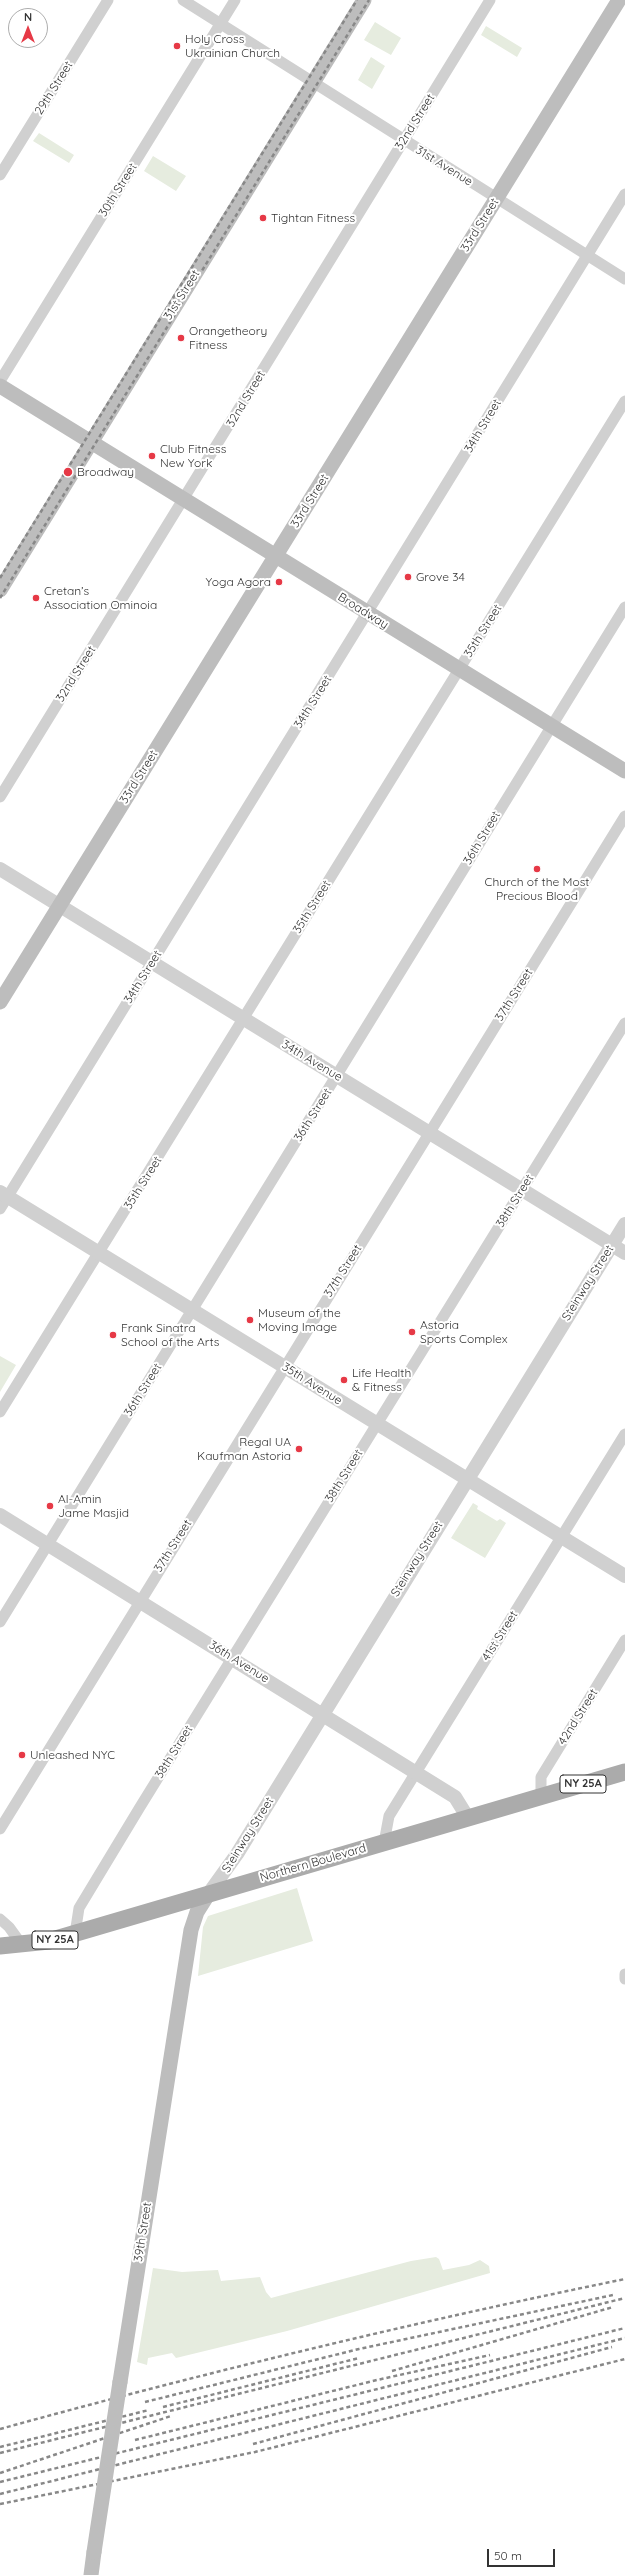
<!DOCTYPE html>
<meta charset="utf-8">
<style>
body{margin:0}
#map{position:relative;width:625px;height:2575px;overflow:hidden;background:#fff;font-family:Quicksand,sans-serif}
canvas{display:block}
.north{position:absolute;left:8px;top:8px;width:40px;height:40px;box-sizing:border-box;background:#fff;border:1px solid #adadad;border-radius:50%;rotate:0deg;font-size:11px;font-weight:700;line-height:16px;text-align:center;color:#333}
.north::after{content:'';display:block;margin:auto;width:14px;height:18px;background:#e63946;clip-path:polygon(50% 0,100% 100%,50% 72%,0 100%)}
.scale{position:absolute;left:487px;top:2549px;width:68px;height:18px;box-sizing:border-box;border:2px solid #333;border-top:0;padding-left:5px;font-size:12px;line-height:14px;white-space:nowrap;color:#333;-webkit-text-stroke:3px #fff;paint-order:stroke}
</style>
<div id="map">
<canvas width="625" height="2575"></canvas>
<div class="north">N</div>
<div class="scale">50 m</div>
</div>
<script>
const g = document.querySelector('canvas').getContext('2d');
g.lineJoin = 'round';
function paint(path, color) {
  g.fillStyle = color;
  g.fill(path, 'evenodd');
}
function trace(path, color, width, dash) {
  g.strokeStyle = color;
  g.lineWidth = width;
  g.lineCap = dash ? 'butt' : 'round';
  g.setLineDash(dash || []);
  g.stroke(path);
}
function write(font, color, halo, rows, align = 'center') {
  g.font = font + ' Quicksand,sans-serif';
  g.lineWidth = 4;
  g.setLineDash([]);
  g.textBaseline = 'middle';
  g.strokeStyle = halo;
  g.fillStyle = color;
  for (const [text, x, y, turn = 0] of rows) {
    g.save();
    g.translate(x, y);
    g.rotate((+turn || 0) * Math.PI / 180);
    g.textAlign = isNaN(turn) ? turn : align;
    if (halo) g.strokeText(text, 0, 0);
    g.fillText(text, 0, 0);
    g.restore();
  }
}
paint(new Path2D(`
 M375,22L401,38L391,55L364,40Z
 M486,26L522,48L517,57L481,35Z
 M371,57L385,66L372,89L358,80Z
 M39,133L74,155L69,163L33,141Z
 M153,156L186,176L176,191L144,171Z
 M0,1356L16,1365L0,1392Z
 M473,1503L478,1506L477,1509L497,1521L500,1519L506,1523L485,1558L451,1538Z
 M297,1888L313,1941L198,1976L203,1927L208,1916Z
 M436,2257L439,2259L443,2270L469,2265L480,2260L489,2266L490,2273L287,2331L176,2358L172,2353L148,2358L147,2365L137,2362L153,2268L182,2272L218,2270L221,2281L260,2277L266,2292L271,2298L411,2261Z`), '#e6ecdf');
trace(new Path2D(`
 M183,0L625,279
 M0,175L108,0
 M0,381L235,0
 M0,797L490,0
 M0,1209L625,194
 M0,1412L625,401
 M0,1622L625,607
 M541,1797V1777L625,1640
 M0,1829L625,816
 M384,1843L389,1816L625,1434
 M0,1919L9,1927L22,1945
 M75,1934L79,1908L140,1807L625,1023
 M625,1974V1979`), '#d0d0d0', 11);
trace(new Path2D(`
 M0,869L625,1253
 M0,1192L625,1576
 M0,1515L455,1797L468,1818
 M209,1893L237,1854L625,1224`), '#d0d0d0', 14);
trace(new Path2D(`
 M0,386L625,771
 M0,590L364,0
 M0,1002L619,0
 M120,2382L191,1930L197,1912L209,1893
 M91,2575L94,2552`), '#bdbdbd', 15);
trace(new Path2D(`
 M0,1946L49,1941L625,1772`), '#ababab', 17);
trace(new Path2D(`
 M0,578L357,0
 M0,598L369,0
 M392,2371L613,2307
 M145,2402L359,2349L613,2295
 M163,2407L359,2358
 M0,2429C207,2372 415,2322 625,2279
 M135,2440L377,2380L490,2355
 M253,2444L612,2347
 M0,2447L149,2410
 M0,2453L625,2298
 M0,2473L171,2416
 M0,2482L625,2328
 M0,2494L625,2338
 M0,2504L255,2452L625,2359`), '#888', 2.5, [4, 3]);
trace(new Path2D(`
 M94,2552L120,2382`), '#bdbdbd', 15);
for (const [x, y, r, color] of [
 [177,46,4,"#e63946"],
 [263,218,4,"#e63946"],
 [181,338,4,"#e63946"],
 [152,456,4,"#e63946"],
 [68,472,5,"#e63946"],
 [408,577,4,"#e63946"],
 [279,582,4,"#e63946"],
 [36,598,4,"#e63946"],
 [537,869,4,"#e63946"],
 [250,1320,4,"#e63946"],
 [412,1332,4,"#e63946"],
 [113,1335,4,"#e63946"],
 [344,1380,4,"#e63946"],
 [299,1449,4,"#e63946"],
 [50,1506,4,"#e63946"],
 [22,1755,4,"#e63946"]
]) {
  const dot = new Path2D();
  dot.arc(x, y, r, 0, 2 * Math.PI);
  g.fillStyle = color;
  g.fill(dot);
  trace(dot, '#fff', 1.5);
}
for (const [x, y, w] of [
 [583,1784,46],
 [55,1940,46]
]) {
  const box = new Path2D();
  box.roundRect(x - w / 2, y - 9, w, 18, 3);
  g.fillStyle = '#fff';
  g.fill(box);
  trace(box, '#333', 1);
}
write('bold 11px', '#333', null, [
 ["NY 25A",583,1784],
 ["NY 25A",55,1940]
]);
write('12px', '#333', '#fff', [
 ["Holy Cross",185,39],
 ["Ukrainian Church",185,53],
 ["Tightan Fitness",271,218],
 ["Orangetheory",189,331],
 ["Fitness",189,345],
 ["Club Fitness",160,449],
 ["New York",160,463],
 ["Broadway",77,472],
 ["Grove 34",416,577],
 ["Yoga Agora",271,582,"right"],
 ["Cretan’s",44,591],
 ["Association Ominoia",44,605],
 ["Church of the Most",537,882,"center"],
 ["Precious Blood",537,896,"center"],
 ["Museum of the",258,1313],
 ["Moving Image",258,1327],
 ["Astoria",420,1325],
 ["Sports Complex",420,1339],
 ["Frank Sinatra",121,1328],
 ["School of the Arts",121,1342],
 ["Life Health",352,1373],
 ["& Fitness",352,1387],
 ["Regal UA",291,1442,"right"],
 ["Kaufman Astoria",291,1456,"right"],
 ["Al-Amin",58,1499],
 ["Jame Masjid",58,1513],
 ["Unleashed NYC",30,1755]
], 'left');
write('12px', '#333', '#fff', [
 ["29th Street",54,88,-58],
 ["32nd Street",415,122,-58],
 ["31st Avenue",444,166,32],
 ["30th Street",118,190,-58],
 ["33rd Street",480,225,-58],
 ["31st Street",182,295,-58],
 ["32nd Street",246,399,-59],
 ["34th Street",483,426,-59],
 ["33rd Street",310,501,-58],
 ["Broadway",363,611,32],
 ["35th Street",483,631,-58],
 ["32nd Street",76,674,-58],
 ["34th Street",313,702,-58],
 ["33rd Street",139,777,-58],
 ["36th Street",482,838,-59],
 ["35th Street",312,907,-58],
 ["34th Street",143,977,-58],
 ["37th Street",514,995,-58],
 ["34th Avenue",312,1061,31],
 ["36th Street",313,1115,-58],
 ["35th Street",143,1183,-58],
 ["38th Street",515,1201,-58],
 ["37th Street",343,1271,-58],
 ["Steinway Street",588,1283,-58],
 ["35th Avenue",312,1384,32],
 ["36th Street",143,1390,-58],
 ["38th Street",344,1476,-58],
 ["37th Street",173,1546,-58],
 ["Steinway Street",417,1559,-58],
 ["41st Street",500,1636,-58],
 ["36th Avenue",239,1662,32],
 ["42nd Street",578,1717,-58],
 ["38th Street",174,1752,-58],
 ["Steinway Street",248,1835,-58],
 ["Northern Boulevard",313,1863,-16],
 ["39th Street",143,2232,-81]
]);
</script>
